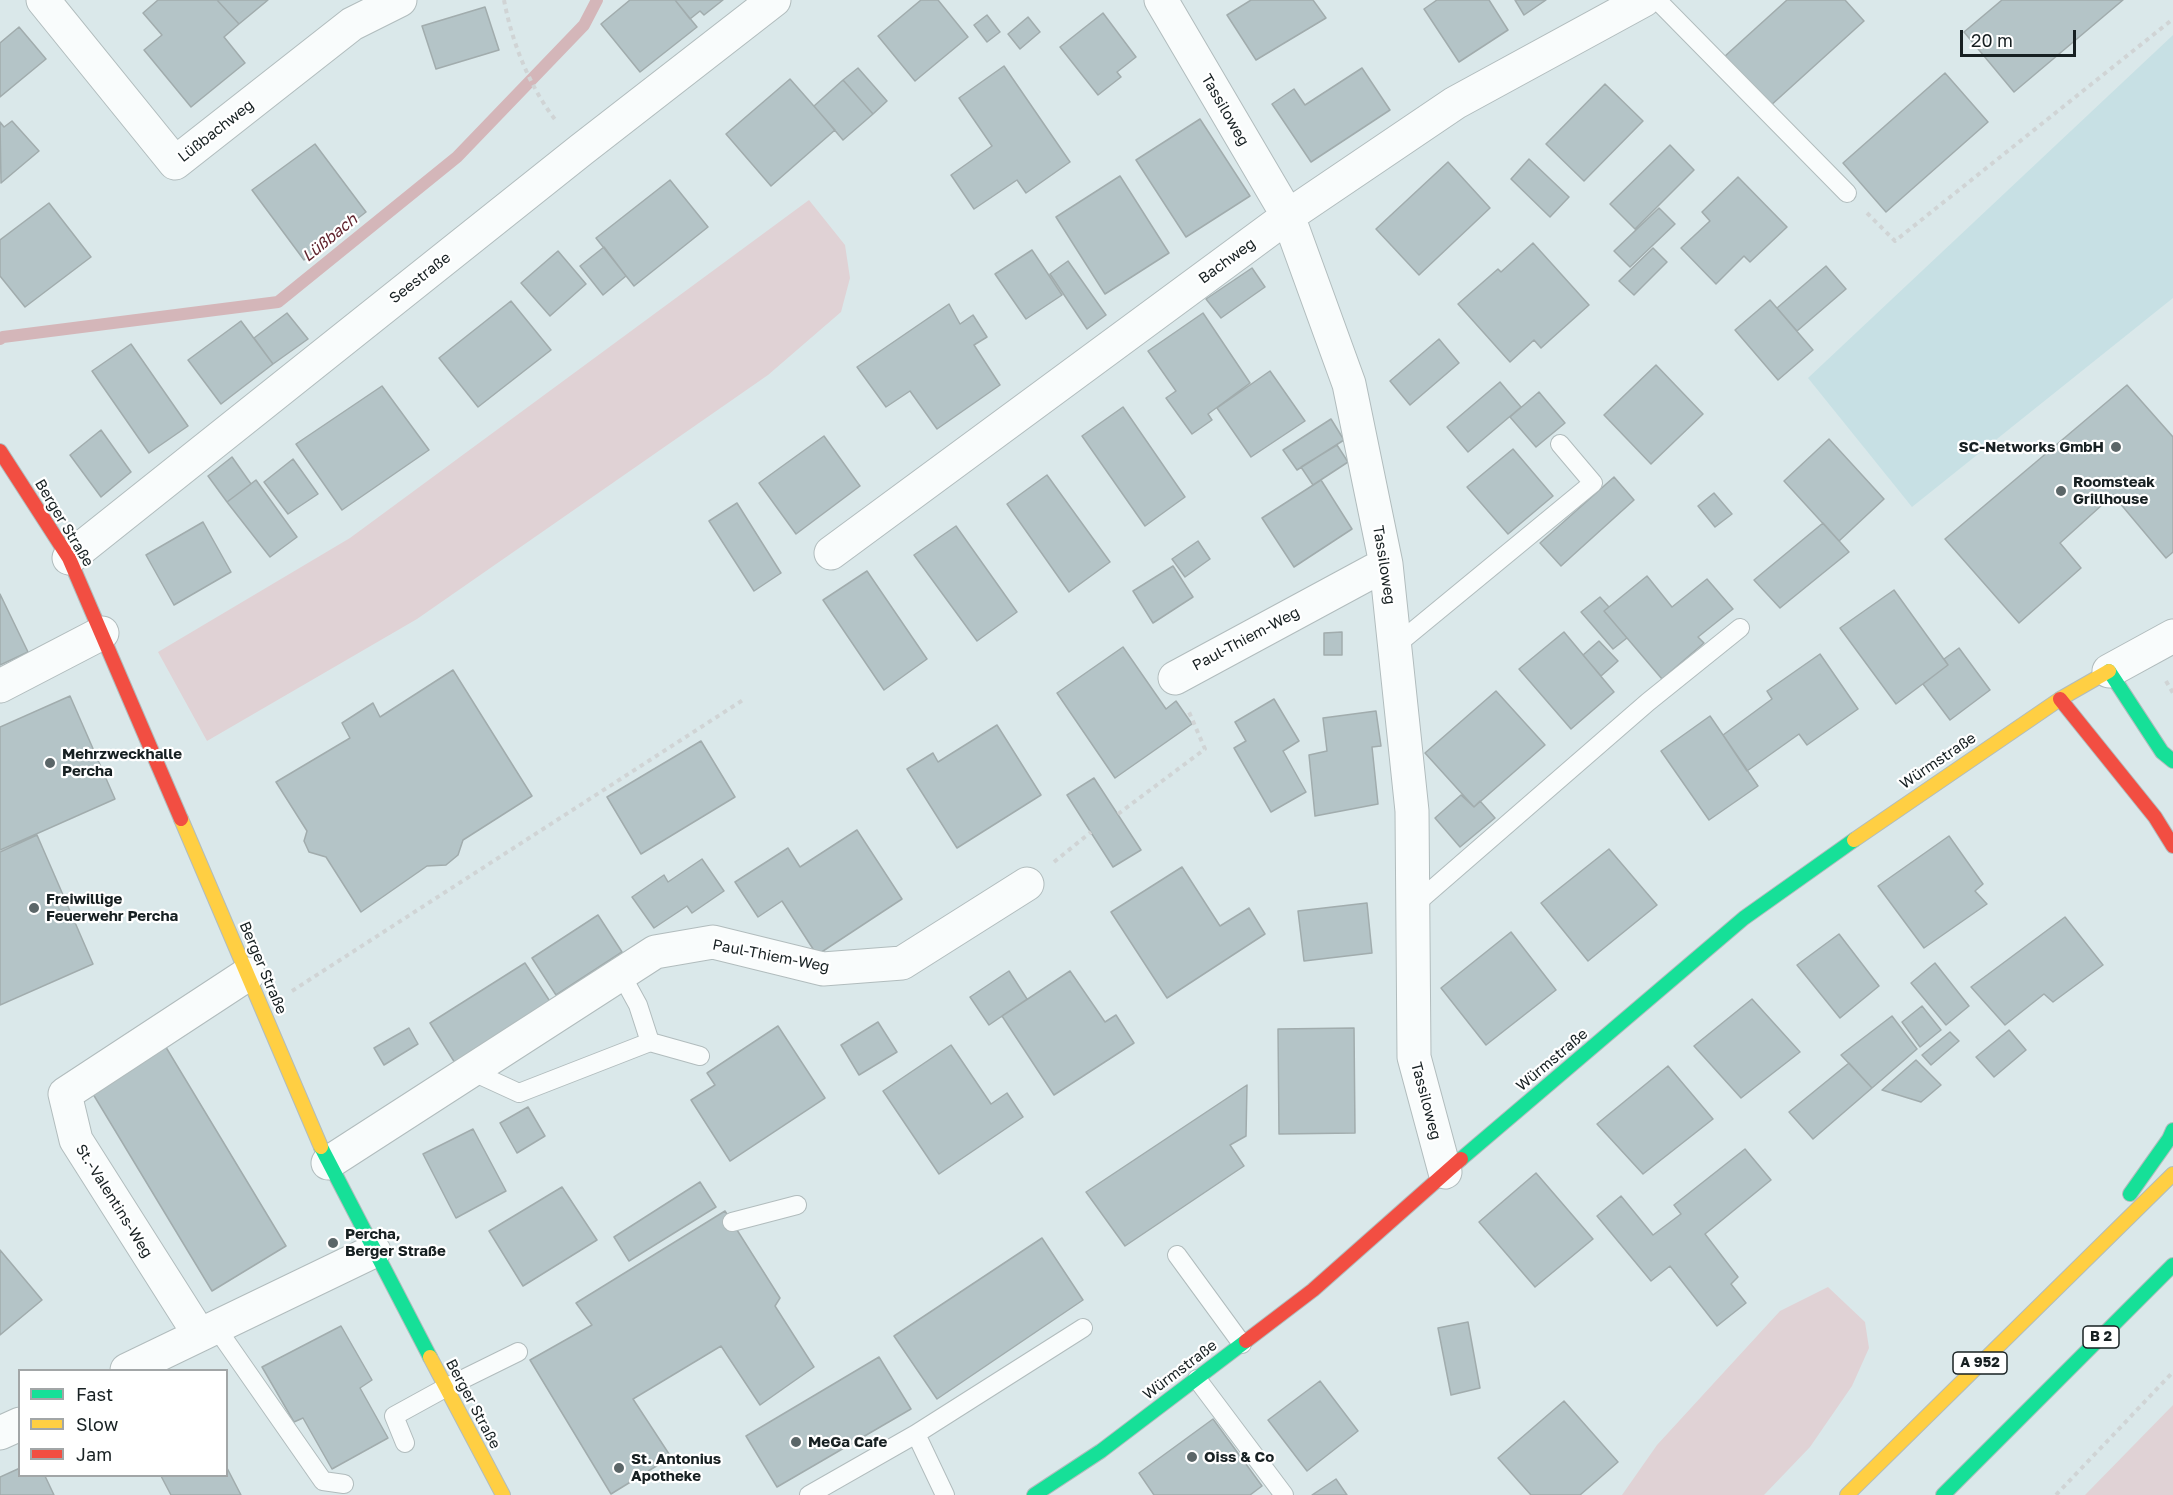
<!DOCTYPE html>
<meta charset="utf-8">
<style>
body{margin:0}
#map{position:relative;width:2173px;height:1495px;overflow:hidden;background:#dae8ea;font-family:"Golos Text",sans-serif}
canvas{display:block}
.legend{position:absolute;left:18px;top:1369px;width:210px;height:108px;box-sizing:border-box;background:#fff;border:2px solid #a2a6a7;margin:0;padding:8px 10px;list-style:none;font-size:18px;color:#172022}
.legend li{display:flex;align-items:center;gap:12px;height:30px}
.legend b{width:30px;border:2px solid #a2a6a7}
.scale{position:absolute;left:1960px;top:30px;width:116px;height:27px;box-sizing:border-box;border:3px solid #172022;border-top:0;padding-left:8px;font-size:18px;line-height:21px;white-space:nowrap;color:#172022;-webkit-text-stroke:4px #fff;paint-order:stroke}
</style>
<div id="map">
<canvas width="2173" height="1495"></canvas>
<ul class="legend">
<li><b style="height:8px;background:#16e098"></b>Fast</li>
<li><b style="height:8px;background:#ffcf43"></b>Slow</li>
<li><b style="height:8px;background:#f24e42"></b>Jam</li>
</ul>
<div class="scale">20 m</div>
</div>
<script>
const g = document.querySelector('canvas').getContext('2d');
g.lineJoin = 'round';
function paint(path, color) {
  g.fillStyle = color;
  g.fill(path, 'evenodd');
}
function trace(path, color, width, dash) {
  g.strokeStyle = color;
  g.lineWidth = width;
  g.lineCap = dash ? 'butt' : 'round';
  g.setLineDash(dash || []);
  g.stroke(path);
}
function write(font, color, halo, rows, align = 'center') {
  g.font = font + ' "Golos Text",sans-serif';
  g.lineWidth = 4.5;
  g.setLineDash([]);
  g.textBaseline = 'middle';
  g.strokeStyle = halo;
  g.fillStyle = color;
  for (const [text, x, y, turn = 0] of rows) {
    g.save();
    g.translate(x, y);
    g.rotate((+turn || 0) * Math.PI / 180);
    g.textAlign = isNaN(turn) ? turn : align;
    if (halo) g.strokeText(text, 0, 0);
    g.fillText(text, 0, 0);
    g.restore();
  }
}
paint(new Path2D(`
 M2173,35V298L1912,507L1808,378Z`), '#c7e0e4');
paint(new Path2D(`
 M809,200L845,245L850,278L841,312L768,375L417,619L207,741L158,652L350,538Z
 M1828,1287L1865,1322L1869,1348L1852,1386L1810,1447L1764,1495H1622L1657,1445L1780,1311Z
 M2173,1405V1495H2085Z`), '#e0d2d5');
trace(new Path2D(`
 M0,339L3,337L278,302L457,157L584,25L597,0`), '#d4b6b9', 12);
const building = new Path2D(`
 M158,0H217L239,24L224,37L245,63L191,107L144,50L162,35L143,13Z
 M217,0H268L239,24Z
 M630,0H675L697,27L640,72L601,24Z
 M675,0H723L704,15L700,11L690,19Z
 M921,0H938L968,37L915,81L878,36Z
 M1251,0H1313L1326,18L1256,60L1227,15Z
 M1437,0H1489L1508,30L1459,62L1424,9Z
 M1515,0H1546L1524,15Z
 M1787,0H1845L1864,21L1769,107L1724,57Z
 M2002,0H2123L2014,92L1964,32Z
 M485,7L499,50L436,69L422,26Z
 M1103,13L1136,57L1117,72L1121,77L1098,95L1060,47Z
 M987,15L1000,32L987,42L974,25Z
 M1028,17L1040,32L1020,49L1008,34Z
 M19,27L46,59L0,97V43Z
 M1004,66L1070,162L1026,193L1017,180L974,209L951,175L992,146L959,98Z
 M858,68L887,101L873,114L843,80Z
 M1362,68L1390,110L1311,162L1272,104L1294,89L1305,105Z
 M1945,73L1988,122L1886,212L1843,163Z
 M790,79L835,130L771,186L726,134Z
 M843,80L873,114L843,140L814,106Z
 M1605,84L1643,121L1584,181L1546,144Z
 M1200,119L1250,196L1186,237L1136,160Z
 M12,121L39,151L1,183L0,122L4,127Z
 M315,144L366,212L304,260L252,190Z
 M1670,145L1694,170L1635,229L1610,204Z
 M1529,159L1569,197L1550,217L1511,179Z
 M1448,162L1490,208L1419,275L1376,229Z
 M1120,176L1169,253L1105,294L1056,217Z
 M1738,177L1787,227L1750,262L1744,256L1716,284L1681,248L1710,221L1702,212Z
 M670,180L708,227L634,286L596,238Z
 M49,203L91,257L25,307L0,276V240Z
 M1659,208L1675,224L1630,267L1614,251Z
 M1533,243L1589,305L1541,348L1534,340L1510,362L1458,304L1498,269L1501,272Z
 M604,247L626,276L603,295L580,266Z
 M1653,248L1667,262L1634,295L1619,281Z
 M1032,250L1062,295L1026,319L995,274Z
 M558,251L586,284L550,316L521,283Z
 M1068,261L1106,315L1087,329L1050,274Z
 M1826,266L1846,289L1797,331L1777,308Z
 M1252,268L1265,287L1221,318L1206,299Z
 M1770,300L1813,350L1778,380L1735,330Z
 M511,301L551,350L478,407L439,358Z
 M949,304L960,324L973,315L987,337L974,345L1000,385L937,429L910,391L886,407L857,367Z
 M287,313L308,339L273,364L254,338Z
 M1203,313L1250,383L1208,414L1212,420L1192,434L1166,398L1176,391L1148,351Z
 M241,321L273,364L221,404L188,360Z
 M1439,339L1459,363L1410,405L1390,381Z
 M131,344L188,426L149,453L92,371Z
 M1656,365L1703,414L1651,464L1604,415Z
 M1270,371L1305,421L1251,457L1217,408Z
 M1500,382L1521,407L1468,452L1447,427Z
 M2127,385L2173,437V552L2166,558L2113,495L2060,543L2081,568L2019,623L1945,539Z
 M382,386L429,450L342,510L296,444Z
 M1539,392L1565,423L1536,447L1510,417Z
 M1123,407L1185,497L1145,526L1082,436Z
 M1331,419L1344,440L1297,470L1283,450Z
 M101,430L131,472L101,497L70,455Z
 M824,436L860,486L796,534L759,483Z
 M1829,439L1884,499L1839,541L1784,481Z
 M1337,445L1348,462L1313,485L1301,467Z
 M1513,449L1553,496L1508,534L1467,487Z
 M232,457L251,484L227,502L208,476Z
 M293,459L318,494L288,514L264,482Z
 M1047,475L1110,562L1069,592L1007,504Z
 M1614,477L1634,500L1561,566L1540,543Z
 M256,480L297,537L270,557L227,502Z
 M1321,480L1352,529L1294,567L1262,518Z
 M1714,493L1732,514L1715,527L1698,506Z
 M737,503L781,573L754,591L709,521Z
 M203,522L231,572L174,605L146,555Z
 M1823,523L1849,552L1780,608L1754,580Z
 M956,526L1017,612L977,641L914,555Z
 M1198,541L1210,559L1185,577L1172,559Z
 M1173,566L1193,597L1153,623L1133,591Z
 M867,571L927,659L884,690L823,600Z
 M1647,576L1672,607L1707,579L1733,609L1698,637L1704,643L1662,679L1604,611Z
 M1894,590L1948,665L1896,704L1840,628Z
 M0,594L28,652L0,665Z
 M1600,597L1609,607L1604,611L1627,638L1613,649L1581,612Z
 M1342,632V655H1324V633Z
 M1564,632L1614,692L1571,729L1519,669Z
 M1599,641L1618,661L1601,676L1583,655Z
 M1123,647L1166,709L1176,701L1192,724L1115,778L1057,693Z
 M1959,648L1990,690L1950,720L1923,684L1948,665L1944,659Z
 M1820,654L1858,709L1807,745L1799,734L1747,771L1723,735L1772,699L1767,691Z
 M453,670L532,796L463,840L458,855L446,865L427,866L361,912L326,857L309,852L304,841L307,831L276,782L350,738L342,723L373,703L380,717Z
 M1496,691L1545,745L1474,807L1425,753Z
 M70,696L115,799L0,850V727Z
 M1274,699L1299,741L1283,751L1306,792L1271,812L1234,748L1246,741L1235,722Z
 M1376,711L1381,746L1372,747L1378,804L1315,816L1309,755L1327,751L1323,718Z
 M1710,716L1758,786L1709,820L1661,751Z
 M997,725L1041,795L957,848L907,769L933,753L938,762Z
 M701,741L735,797L641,854L607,797Z
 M1094,778L1141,850L1113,867L1067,795Z
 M1461,795L1474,807L1480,801L1495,818L1460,847L1435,818Z
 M857,830L902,899L817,955L782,901L758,917L735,882L788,848L800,867Z
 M37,835L93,964L0,1005V852Z
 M1949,836L1983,884L1975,891L1987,904L1924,948L1878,886Z
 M1609,849L1657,905L1588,961L1541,903Z
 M702,859L724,891L692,913L687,906L654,928L632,897L664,875L668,882Z
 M1182,867L1220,926L1249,908L1265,934L1167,998L1111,912Z
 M1367,903L1372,953L1304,961L1298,911Z
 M598,915L622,952L556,995L532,958Z
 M2065,917L2103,965L2053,1002L2044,994L2005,1025L1971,987Z
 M1511,932L1556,990L1486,1045L1441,988Z
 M1839,934L1879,986L1840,1018L1797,965Z
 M525,963L551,1003L455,1063L430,1023Z
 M1935,963L1969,1006L1946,1025L1911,983Z
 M1009,971L1027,999L989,1025L970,997Z
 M1070,971L1105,1022L1116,1015L1134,1043L1054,1095L1002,1016Z
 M1752,999L1800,1052L1741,1098L1694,1046Z
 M1922,1006L1941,1030L1920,1047L1902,1022Z
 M1892,1016L1917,1049L1872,1088L1841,1055Z
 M878,1022L897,1052L859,1075L841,1045Z
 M778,1026L825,1098L730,1161L691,1100L715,1085L707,1073Z
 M409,1028L418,1044L384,1065L374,1048Z
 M1354,1028L1355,1133L1279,1134L1278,1029Z
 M2009,1030L2026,1050L1994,1077L1976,1057Z
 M1950,1032L1959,1041L1931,1065L1922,1055Z
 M164,1044L286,1246L212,1291L90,1089Z
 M951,1045L991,1104L1007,1093L1023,1117L939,1174L883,1091Z
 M1916,1060L1941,1085L1921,1102L1882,1090Z
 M1849,1063L1872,1088L1813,1139L1789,1112Z
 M1668,1066L1713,1119L1643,1174L1597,1124Z
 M1247,1085L1246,1136L1230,1145L1244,1166L1125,1246L1086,1192Z
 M528,1107L545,1136L517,1153L500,1123Z
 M473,1129L506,1191L456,1218L423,1154Z
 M1745,1149L1771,1180L1705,1234L1738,1277L1731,1284L1746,1303L1717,1326L1670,1266L1651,1281L1597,1216L1621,1196L1653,1235L1681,1214L1674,1205Z
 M1536,1173L1593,1239L1535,1287L1479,1222Z
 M700,1182L716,1207L629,1261L614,1237Z
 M562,1187L597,1240L523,1286L489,1231Z
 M725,1211L780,1298L775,1306L814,1367L760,1405L721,1346L633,1399L671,1457L611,1494L530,1360L592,1325L576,1303Z
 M1042,1238L1083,1300L937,1399L894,1336Z
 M0,1250L42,1300L0,1335Z
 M1468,1322L1480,1388L1451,1395L1438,1328Z
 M341,1326L372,1380L360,1388L388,1438L332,1469L303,1418L294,1422L262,1367Z
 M879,1357L911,1409L777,1487L746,1436Z
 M1320,1381L1358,1431L1307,1471L1268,1420Z
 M1564,1401L1618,1462L1580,1495H1531L1498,1458Z
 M1213,1419L1262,1486L1250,1495H1154L1139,1473Z
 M226,1466L241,1495H171L161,1476H226Z
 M20,1468V1476H45L54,1495H0V1477Z
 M1336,1479L1347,1495H1312Z`);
paint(building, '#b4c4c7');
trace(building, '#a1acad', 1.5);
const lane = new Path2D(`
 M1657,0L1847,193
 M1395,646L1593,483L1560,444
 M1413,906L1648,702L1740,628
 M621,974L638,1005L650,1042
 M471,1071L519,1093L650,1042L700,1056
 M732,1222L797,1205
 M1177,1255L1242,1344
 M215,1326L323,1481L344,1484
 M1197,1379L1284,1495
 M916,1434L1083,1328
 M405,1443L394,1416L445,1388L518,1352
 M809,1495L916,1434L945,1495`);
const street = new Path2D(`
 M43,0L175,163L352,24L400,0
 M1161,0L1288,216L1349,384L1386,564L1412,811L1414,1057L1445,1172
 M831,553L1288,216L1455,103L1644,0
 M69,558L581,150L774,0
 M2109,671L2173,636
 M1175,678L1386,564
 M0,686L102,633
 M328,1163L655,952L713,942L823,969L902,963L1027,884
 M199,1334L76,1140L65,1094L248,974
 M127,1370L374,1251
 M0,1433L20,1424`);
const fast = new Path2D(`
 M2109,671L2162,752L2173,761
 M321,1147L430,1357
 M1461,1159L1744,918L1854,840
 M2130,1194L2169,1139L2173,1130
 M1034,1495L1101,1451L1246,1341
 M1943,1495L2173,1265`);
const slow = new Path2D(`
 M181,819L321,1147
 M1854,840L2060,699L2109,671
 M430,1357L503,1495
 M1847,1495L2173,1174`);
const jam = new Path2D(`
 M0,451L69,558L181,819
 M2060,699L2155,817L2173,846
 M1246,1341L1313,1290L1461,1159`);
trace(lane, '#b1bcbd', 20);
trace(street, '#b1bcbd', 35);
trace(fast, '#b1bcbd', 16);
trace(slow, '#b1bcbd', 16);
trace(jam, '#b1bcbd', 16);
trace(new Path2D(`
 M504,0C512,43 530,88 557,122
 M1867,213L1895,241L2173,19
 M2166,681L2173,693
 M1118,814L1205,749L1189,712
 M1054,862L1091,832
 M292,991L743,700
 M2056,1495L2173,1372`), '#d0d4d5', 4, [4.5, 4.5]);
trace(lane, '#f9fcfc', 18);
trace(street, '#f9fcfc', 33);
trace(fast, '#16e098', 14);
trace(slow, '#ffcf43', 14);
trace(jam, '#f24e42', 14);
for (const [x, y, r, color] of [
 [2116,447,6,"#5b6668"],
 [2061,491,6,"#5b6668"],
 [50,763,6,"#5b6668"],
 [34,908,6,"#5b6668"],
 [333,1243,6,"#5b6668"],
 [796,1442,6,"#5b6668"],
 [1192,1457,6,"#5b6668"],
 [619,1468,6,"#5b6668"]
]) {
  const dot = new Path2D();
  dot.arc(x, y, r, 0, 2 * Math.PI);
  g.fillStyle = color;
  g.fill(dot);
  trace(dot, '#fff', 2);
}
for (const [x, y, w] of [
 [2101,1337,36],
 [1980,1363,54]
]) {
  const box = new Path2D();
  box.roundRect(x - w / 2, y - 11, w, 22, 4.5);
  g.fillStyle = '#fff';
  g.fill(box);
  trace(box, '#172022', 1.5);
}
write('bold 14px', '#172022', null, [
 ["B 2",2101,1337],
 ["A 952",1980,1363]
]);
write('15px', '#172022', '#fff', [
 ["Tassiloweg",1225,110,60],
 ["Lüßbachweg",216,131,-38],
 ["Bachweg",1227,261,-36],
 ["Seestraße",420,278,-38],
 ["Berger Straße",64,523,59],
 ["Tassiloweg",1384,565,81],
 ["Paul-Thiem-Weg",1246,639,-28],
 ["Würmstraße",1938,761,-34],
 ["Paul-Thiem-Weg",771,956,11],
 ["Berger Straße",263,968,67],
 ["Würmstraße",1552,1060,-40],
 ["Tassiloweg",1426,1101,75],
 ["St.-Valentins-Weg",114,1201,58],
 ["Würmstraße",1180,1370,-37],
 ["Berger Straße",473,1404,62]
]);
write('bold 15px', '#172022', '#fff', [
 ["SC-Networks GmbH",2104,447,"right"],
 ["Roomsteak",2073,482],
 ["Grillhouse",2073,499],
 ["Mehrzweckhalle",62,754],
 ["Percha",62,771],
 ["Freiwillige",46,899],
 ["Feuerwehr Percha",46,916],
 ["Percha,",345,1234],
 ["Berger Straße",345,1251],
 ["MeGa Cafe",808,1442],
 ["Oiss & Co",1204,1457],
 ["St. Antonius",631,1459],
 ["Apotheke",631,1476]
], 'left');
write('italic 16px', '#5f222c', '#fff', [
 ["Lüßbach",330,238,-39]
]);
</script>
